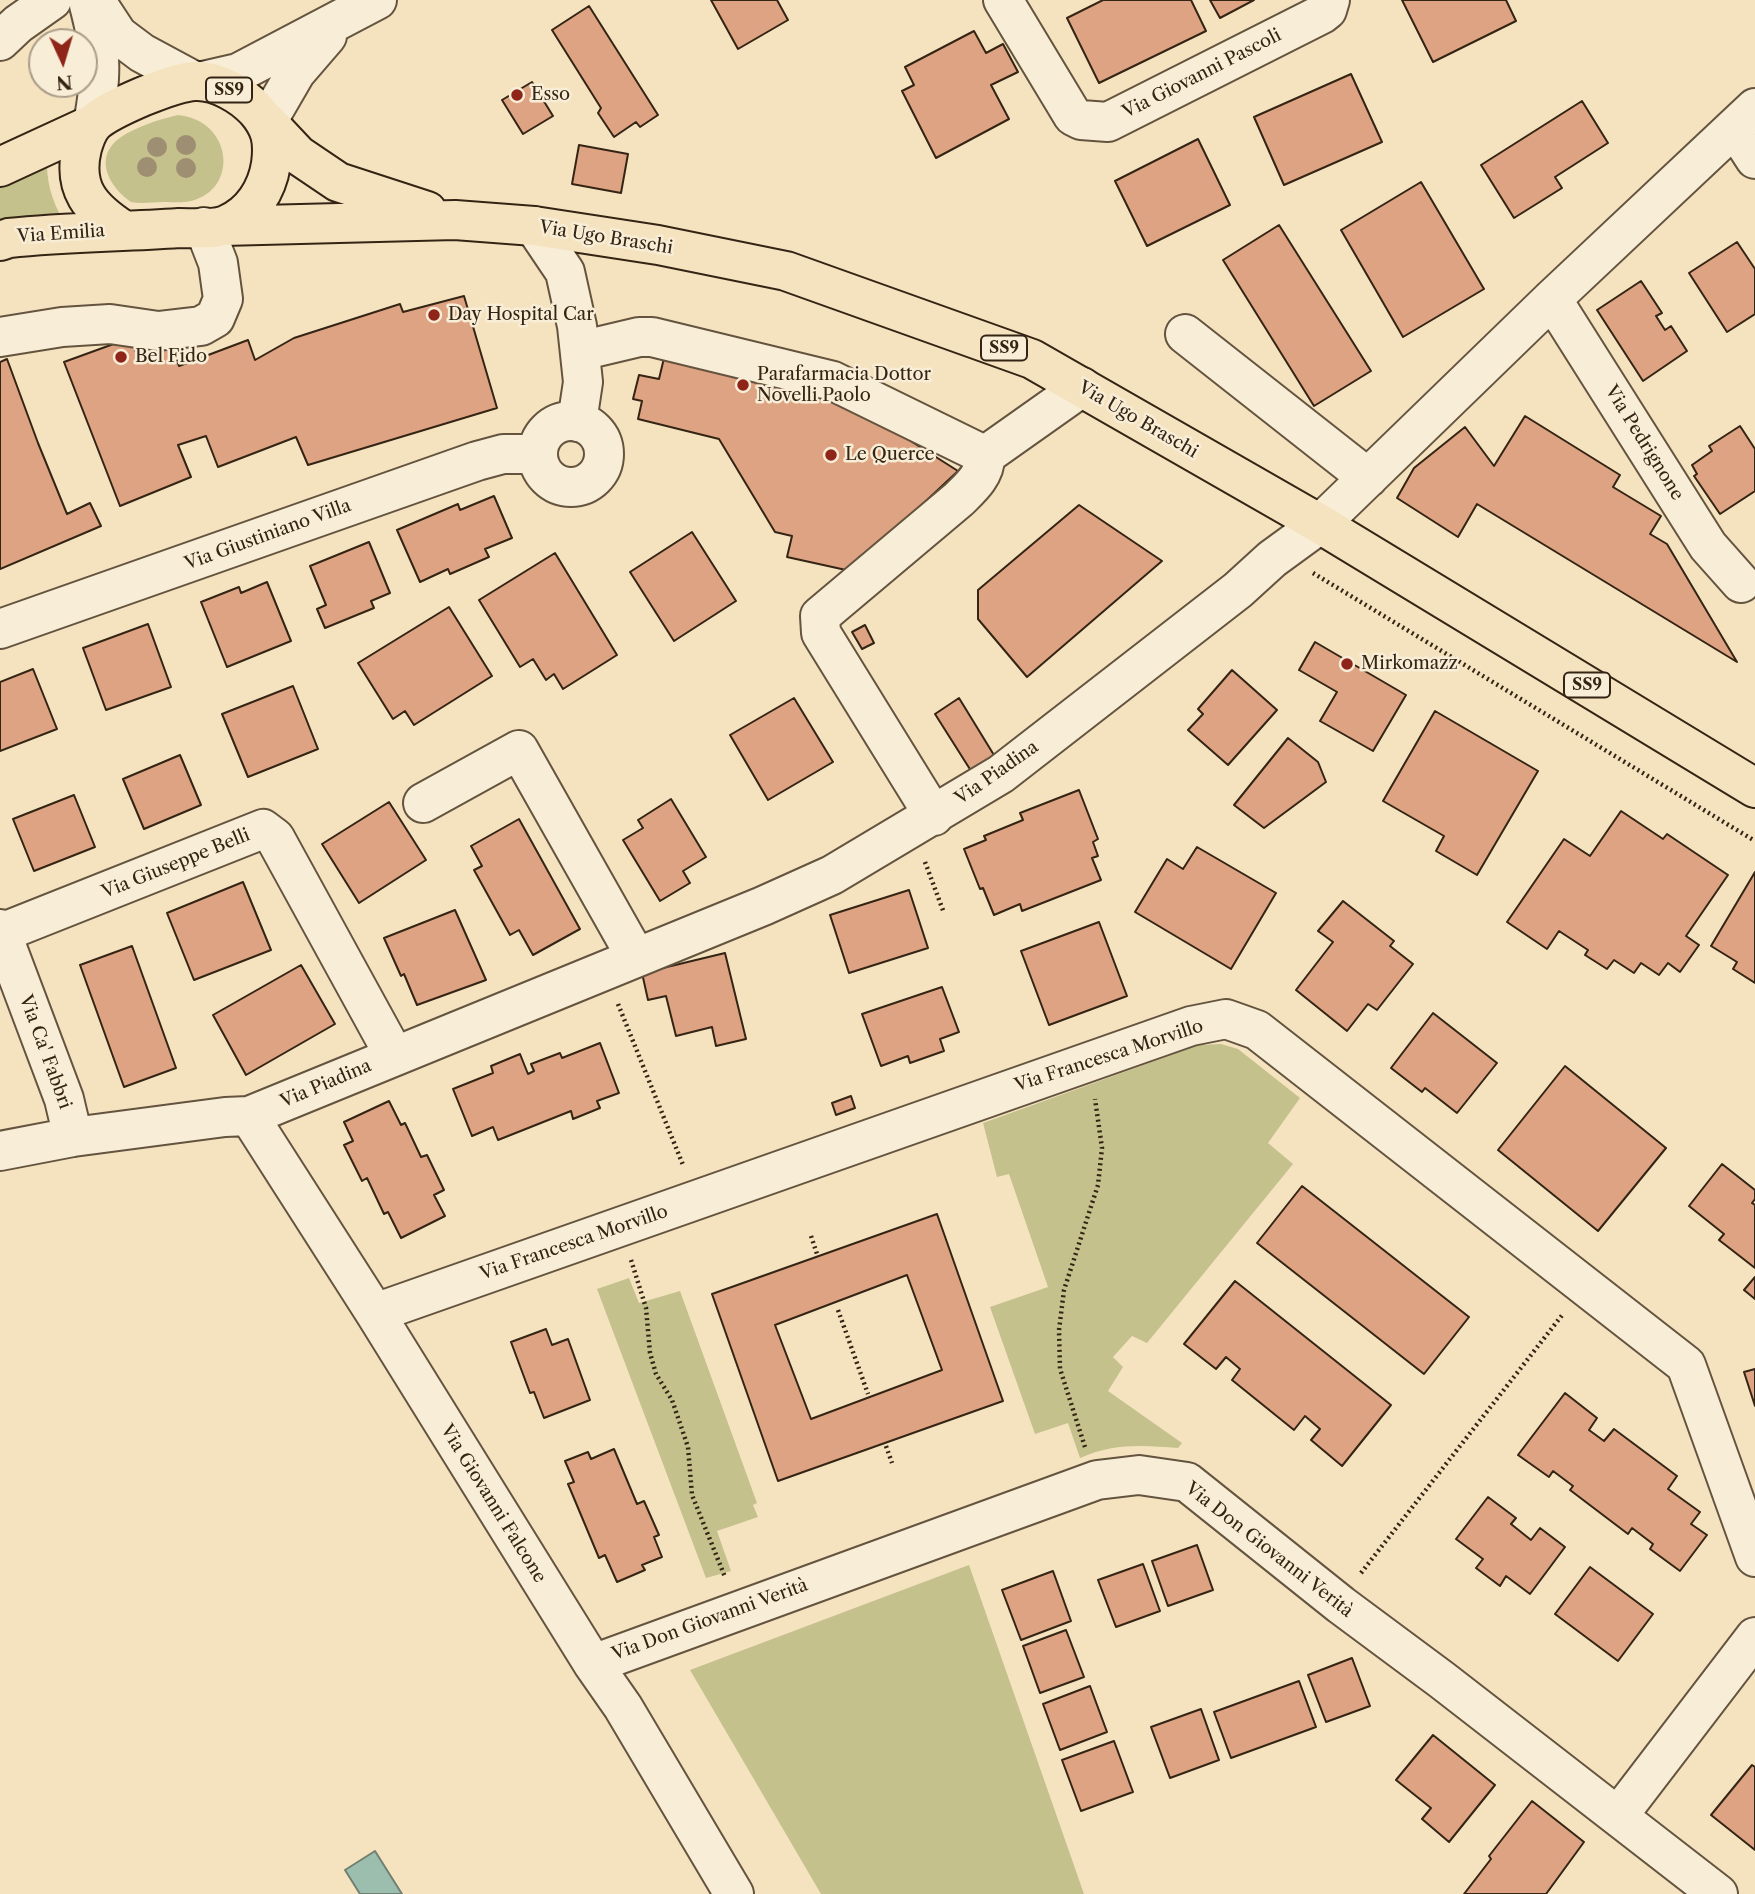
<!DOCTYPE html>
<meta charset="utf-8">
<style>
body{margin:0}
#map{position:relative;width:1755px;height:1894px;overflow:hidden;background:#f5e3c0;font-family:"Libre Caslon Text",serif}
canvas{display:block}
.north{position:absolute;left:28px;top:28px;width:70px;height:70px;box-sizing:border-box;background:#f8edd6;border:2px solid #aa9d88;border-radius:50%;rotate:176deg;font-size:19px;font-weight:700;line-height:28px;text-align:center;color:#342414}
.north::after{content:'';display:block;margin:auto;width:24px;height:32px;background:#8f2418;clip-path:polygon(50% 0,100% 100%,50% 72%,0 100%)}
</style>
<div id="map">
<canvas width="1755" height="1894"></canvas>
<div class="north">N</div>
</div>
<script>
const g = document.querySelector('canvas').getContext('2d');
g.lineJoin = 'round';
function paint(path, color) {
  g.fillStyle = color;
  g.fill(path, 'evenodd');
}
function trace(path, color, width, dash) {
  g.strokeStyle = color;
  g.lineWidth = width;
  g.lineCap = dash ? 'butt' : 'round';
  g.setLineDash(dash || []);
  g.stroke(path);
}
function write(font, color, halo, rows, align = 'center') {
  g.font = font + ' "Libre Caslon Text",serif';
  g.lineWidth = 5;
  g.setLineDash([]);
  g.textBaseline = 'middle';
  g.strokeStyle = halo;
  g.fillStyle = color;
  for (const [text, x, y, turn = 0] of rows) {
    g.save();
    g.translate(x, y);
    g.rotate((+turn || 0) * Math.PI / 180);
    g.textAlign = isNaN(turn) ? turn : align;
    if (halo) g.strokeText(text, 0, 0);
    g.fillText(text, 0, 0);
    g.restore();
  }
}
paint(new Path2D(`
 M178,115C232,120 240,189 191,201C183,203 172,202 164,202C153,202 141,204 131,202C109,187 92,157 121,137C136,127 160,119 178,115Z
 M47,155C46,181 51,199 64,222L0,223V176Z
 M1221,1044L1238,1049L1300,1098L1268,1143L1293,1164L1147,1343L1132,1336L1113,1357L1123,1367L1108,1391L1182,1443L1178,1448C1144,1445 1112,1443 1080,1458L1068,1423L1035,1434L990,1307L1048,1287L1009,1174L997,1177L983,1123L1199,1045Z
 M629,1278L639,1303L680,1291L757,1503L753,1505L758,1517L717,1531L731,1571L706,1578L597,1289Z
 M969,1565L1084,1894H821L690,1670Z`), '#c4c18d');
const water = new Path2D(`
 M375,1851L402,1894H360L345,1870Z`);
paint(water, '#9cbeaf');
trace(water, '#728071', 2);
const building = new Path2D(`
 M711,0H777L788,20L738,49Z
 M1103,0H1191L1206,31L1099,83L1067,18Z
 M1210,0H1254L1220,18Z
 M1402,0H1506L1516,21L1433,62Z
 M589,6L658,115L640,127L636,122L614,137L598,113L601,108L552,30Z
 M974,31L986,53L1003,44L1018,72L991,85L1009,119L936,158L902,91L914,85L905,67Z
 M1351,74L1382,142L1284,185L1254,117Z
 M532,82L553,116L523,134L502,100Z
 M1582,101L1608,143L1555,177L1562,188L1514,218L1481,165Z
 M1198,139L1230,205L1147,246L1115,181Z
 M579,145L628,154L621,193L572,184Z
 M1421,182L1484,289L1403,337L1341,230Z
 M1279,225L1371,371L1314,406L1223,260Z
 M1737,242L1755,269V314L1727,332L1689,273Z
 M1641,281L1662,313L1656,316L1665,330L1671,326L1687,351L1643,381L1597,310Z
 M464,296L497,408L308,465L296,437L218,467L206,436L178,445L191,477L120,506L64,362L130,338L139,359L172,347L179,366L248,340L255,360L294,338L400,304L403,312Z
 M664,358L854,405L958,471L864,559L859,557L855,572L787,557L792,536L775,532L719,439L638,419L642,401L633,399L639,375L659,379Z
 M7,359L38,443L67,514L90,503L101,526L0,569V362Z
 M1525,416L1620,475L1613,487L1661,516L1650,534L1667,544L1737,662L1477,504L1458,537L1397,498L1414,468L1465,427L1494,466Z
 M1740,426L1755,449V491L1720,514L1694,476L1697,474L1692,465L1712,451L1709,446Z
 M494,496L512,538L485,549L489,557L450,574L448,569L420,582L397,530L458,504L460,510Z
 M1079,505L1162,561L1027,677L978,619V590Z
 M692,532L736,601L674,641L630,572Z
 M369,542L390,593L371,601L374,608L325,628L317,609L326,605L310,566Z
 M555,553L617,655L563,689L554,674L546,680L533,659L520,667L479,600Z
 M267,582L291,641L227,667L201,602L239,587L241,593Z
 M449,607L492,676L414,725L405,711L393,719L358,663Z
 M148,624L171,687L106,710L83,648Z
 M865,625L874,643L862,649L852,632Z
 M1315,642L1406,695L1373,751L1320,721L1337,692L1299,670Z
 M33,669L57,729L0,751V682Z
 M1232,670L1277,710L1228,765L1188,730L1203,714L1198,709Z
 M293,686L318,749L248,777L222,714Z
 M794,698L833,762L768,800L730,735Z
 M959,698L997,760L973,774L935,714Z
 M1435,711L1538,771L1477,875L1436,851L1444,836L1383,801Z
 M1288,738L1318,762L1326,782L1264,828L1234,805Z
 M180,755L201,805L144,829L123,779Z
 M1079,790L1098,839L1093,842L1098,856L1092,858L1101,880L1022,911L1020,904L994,915L983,888L980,889L964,849L986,840L984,836L1023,820L1020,813Z
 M74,795L95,847L34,871L13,819Z
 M671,799L706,857L683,871L690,883L660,901L623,840L643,828L638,820Z
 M389,802L426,860L359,903L322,844Z
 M1621,811L1663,839L1667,834L1728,875L1686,936L1699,945L1680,972L1668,963L1659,975L1641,963L1634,973L1614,960L1607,969L1585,955L1588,950L1559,931L1547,949L1507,922L1564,839L1590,856Z
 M519,819L580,929L533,955L519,930L510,935L474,870L482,866L471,846Z
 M1197,847L1276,893L1231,969L1135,912L1167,859L1183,869Z
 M1755,872V983L1733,969L1737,962L1711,946Z
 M243,882L271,950L194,980L167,913Z
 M909,890L928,948L849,973L830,915Z
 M1343,901L1394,941L1390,946L1413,964L1377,1010L1368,1004L1347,1031L1296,990L1333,942L1318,931Z
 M455,910L486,980L417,1005L404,974L401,976L384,938Z
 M1099,922L1127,996L1049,1025L1021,951Z
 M132,946L176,1068L124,1087L80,965Z
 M725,953L746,1039L716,1046L712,1027L676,1036L666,996L648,1000L642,973Z
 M301,965L335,1024L246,1075L213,1015Z
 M942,987L959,1032L940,1039L944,1051L910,1063L908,1056L881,1066L862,1014Z
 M1433,1013L1497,1063L1457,1113L1425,1088L1422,1092L1391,1068Z
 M600,1043L619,1093L597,1101L600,1108L573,1119L571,1111L498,1140L493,1127L472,1136L453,1089L493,1073L491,1066L520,1054L528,1074L534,1071L531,1064L560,1053L562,1058Z
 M1565,1066L1666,1148L1598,1231L1498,1150Z
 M851,1096L855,1108L836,1115L832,1103Z
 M389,1101L401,1125L405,1123L421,1157L427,1155L444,1190L434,1195L445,1216L401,1238L388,1212L384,1214L367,1178L362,1181L344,1145L353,1141L344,1122Z
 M1722,1164L1755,1190V1199L1752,1203L1755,1205V1268L1719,1240L1724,1234L1689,1206Z
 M1302,1186L1469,1317L1424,1374L1257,1243Z
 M937,1214L1003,1401L778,1481L712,1294ZM907,1275L942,1370L811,1419L775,1325Z
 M1755,1277V1299L1744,1290Z
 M1235,1281L1391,1405L1342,1466L1311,1440L1320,1429L1305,1416L1294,1430L1232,1380L1240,1369L1226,1357L1216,1369L1184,1344Z
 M546,1329L552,1345L568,1339L590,1400L544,1418L534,1392L530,1393L511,1342Z
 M1755,1369V1406L1744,1372Z
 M1565,1393L1597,1418L1589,1430L1604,1441L1614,1429L1677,1476L1668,1489L1700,1512L1691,1524L1707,1535L1680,1571L1650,1549L1653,1544L1632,1528L1628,1534L1570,1490L1573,1486L1553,1471L1549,1477L1518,1455Z
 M614,1449L637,1504L644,1501L659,1535L654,1537L662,1557L642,1565L645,1570L617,1582L605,1555L599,1558L568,1484L574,1482L565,1461L588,1452L591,1459Z
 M1488,1497L1516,1518L1511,1524L1531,1540L1540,1528L1565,1547L1530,1594L1506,1576L1500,1586L1476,1568L1483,1559L1456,1539Z
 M1197,1545L1213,1590L1168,1606L1152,1561Z
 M1143,1564L1160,1611L1116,1627L1098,1580Z
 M1590,1567L1653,1614L1618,1661L1555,1614Z
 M1053,1571L1071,1621L1021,1640L1002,1590Z
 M1066,1630L1084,1677L1040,1693L1023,1646Z
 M1352,1658L1370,1706L1326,1722L1308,1675Z
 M1299,1681L1316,1727L1231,1758L1214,1712Z
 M1090,1686L1107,1732L1060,1750L1043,1704Z
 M1201,1709L1219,1760L1170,1778L1151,1727Z
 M1433,1735L1495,1785L1449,1842L1422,1819L1431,1808L1396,1780Z
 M1114,1741L1133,1792L1081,1811L1062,1760Z
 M1752,1765L1755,1767V1850L1711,1815Z
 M1532,1801L1584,1842L1546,1894H1464L1491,1859L1489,1856Z`);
paint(building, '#dda382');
trace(building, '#342414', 2);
const minor = new Path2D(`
 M95,0L118,35L142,53L194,81
 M1003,0L1073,116L1081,120L1108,122L1322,14L1327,10L1330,0
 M89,5C102,54 102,75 93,124
 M0,41L18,24L52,0
 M203,81L238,73L377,0
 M267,122L296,72L327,36
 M1735,128L1755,159
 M534,226L565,272L577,326L583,382L577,422
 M1552,299L1708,546L1741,583
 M1185,334L1368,478
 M0,337L62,327L110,324L158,331L201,326L215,318L223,299L218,263L204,227
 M580,351L639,337H652L833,381L978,452L985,458C985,475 970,488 959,499L820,616L821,633L934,816
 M538 454a33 33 0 1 1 66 0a33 33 0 1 1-66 0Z
 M983,457L1082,387
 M0,629L477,461L503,454H538
 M423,803L519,750L636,957
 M0,929L64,1099L73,1137
 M1,933L263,829L275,838L394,1055
 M249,1116L375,1313L593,1664L623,1707L734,1894
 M0,1151L73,1137L225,1117L249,1116L763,906L832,875L1001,774L1238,590L1272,559L1320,524L1552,299L1755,108
 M375,1313L1191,1026L1226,1019L1257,1030L1686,1365L1755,1557
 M593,1664L1097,1480L1139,1475L1187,1482L1341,1605L1442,1680L1718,1894
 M1618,1816L1755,1637`);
const major = new Path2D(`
 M267,122L298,155L338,182L427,211
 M0,167L93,124
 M223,226L455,220L534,226L658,245L786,271L1032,359L1320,524L1755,788
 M0,241L9,238C66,232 122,232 179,228C193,228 213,230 226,225C252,214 267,190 271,164C274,141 271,127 256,110C242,95 217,80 195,81C178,82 160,90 144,96C130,102 104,113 93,124C88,130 84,141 82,148C72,189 91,209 123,230`);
trace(minor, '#64543f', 42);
trace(major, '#342414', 42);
trace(new Path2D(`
 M1313,573L1755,841
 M925,862L944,913
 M618,1004L683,1165
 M811,1236L817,1254
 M631,1260L646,1308L650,1353L656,1374L672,1400L688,1447L692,1495L725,1577
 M838,1310L868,1394
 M886,1446L892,1463
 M1085,1447L1060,1369L1059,1330L1064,1290L1098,1185L1102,1148L1095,1099
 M1361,1573L1563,1314`), '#342414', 4.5, [2, 3.5]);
trace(minor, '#f8edd6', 38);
trace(major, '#f5e3c0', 38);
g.fillStyle = '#9f8f72';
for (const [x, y] of [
 [186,145],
 [157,147],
 [147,167],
 [186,168]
]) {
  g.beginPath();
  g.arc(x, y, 10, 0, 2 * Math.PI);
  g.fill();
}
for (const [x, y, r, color] of [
 [517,95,7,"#8f2418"],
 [434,315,7,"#8f2418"],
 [121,357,7,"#8f2418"],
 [743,385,7,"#8f2418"],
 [831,455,7,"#8f2418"],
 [1347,664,7,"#8f2418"]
]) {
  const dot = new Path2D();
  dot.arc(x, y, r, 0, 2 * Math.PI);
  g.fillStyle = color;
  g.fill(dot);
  trace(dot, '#f8edd6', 2.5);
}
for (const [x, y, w] of [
 [229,90,46],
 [1004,348,46],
 [1587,685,46]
]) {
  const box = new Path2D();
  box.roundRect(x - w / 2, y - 12.5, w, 25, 5);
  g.fillStyle = '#f8edd6';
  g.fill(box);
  trace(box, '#342414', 2);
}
write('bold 16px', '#342414', null, [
 ["SS9",229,90],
 ["SS9",1004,348],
 ["SS9",1587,685]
]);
write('18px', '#342414', '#f8edd6', [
 ["Via Giovanni Pascoli",1202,74,-27],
 ["Via Emilia",61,234,-4],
 ["Via Ugo Braschi",606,238,9],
 ["Via Ugo Braschi",1138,420,30],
 ["Via Pedrignone",1644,443,58],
 ["Via Giustiniano Villa",268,535,-20],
 ["Via Piadina",997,773,-35],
 ["Via Giuseppe Belli",176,864,-22],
 ["Via Ca' Fabbri",45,1052,70],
 ["Via Francesca Morvillo",1109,1056,-18],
 ["Via Piadina",326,1084,-23],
 ["Via Francesca Morvillo",574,1243,-19],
 ["Via Giovanni Falcone",493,1504,58],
 ["Via Don Giovanni Verità",1269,1550,38],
 ["Via Don Giovanni Verità",710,1620,-20]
]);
write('18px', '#342414', '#f8edd6', [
 ["Esso",531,95],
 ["Day Hospital Car",448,315],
 ["Bel Fido",135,357],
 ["Parafarmacia Dottor",757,375],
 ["Novelli Paolo",757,396],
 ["Le Querce",845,455],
 ["Mirkomazz",1361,664]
], 'left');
</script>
